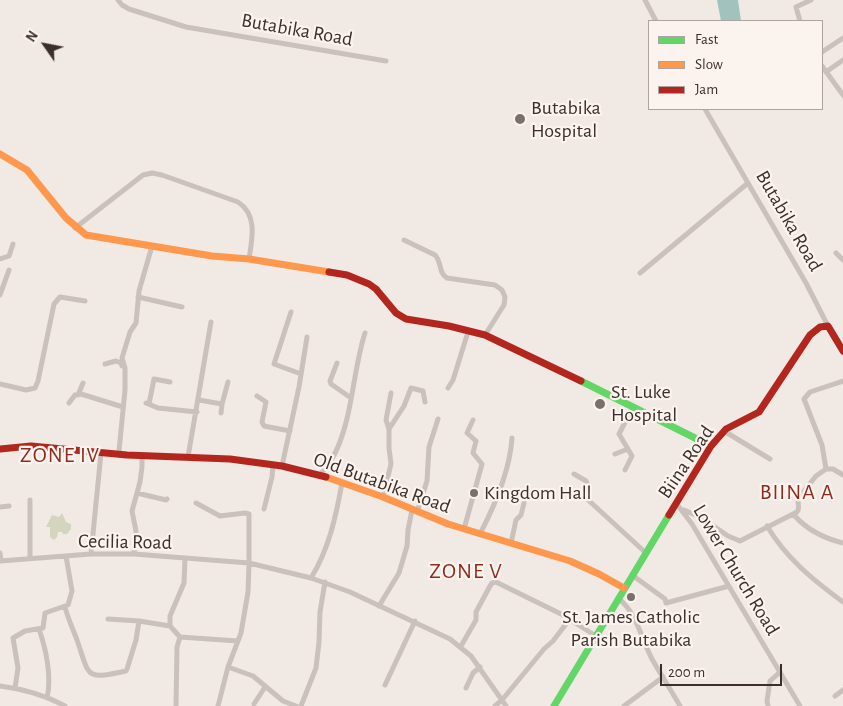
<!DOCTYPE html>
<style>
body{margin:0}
#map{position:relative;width:843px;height:706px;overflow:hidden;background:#f0e9e4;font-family:"Alegreya Sans",sans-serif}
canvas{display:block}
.legend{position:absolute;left:648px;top:20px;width:175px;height:90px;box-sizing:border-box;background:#fbf3ed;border:1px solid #aea49f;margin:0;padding:6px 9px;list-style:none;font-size:15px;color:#3b2e2b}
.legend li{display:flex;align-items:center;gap:10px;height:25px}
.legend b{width:25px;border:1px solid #aea49f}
.north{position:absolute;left:20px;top:20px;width:50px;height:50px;-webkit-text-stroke:4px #fbf3ed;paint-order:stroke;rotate:303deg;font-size:14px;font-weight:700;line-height:20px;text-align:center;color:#3b2e2b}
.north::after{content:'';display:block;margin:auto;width:18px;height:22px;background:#3b2e2b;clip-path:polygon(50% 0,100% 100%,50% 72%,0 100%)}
.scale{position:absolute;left:660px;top:664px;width:122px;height:22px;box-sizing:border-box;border:2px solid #3b2e2b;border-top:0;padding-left:6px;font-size:15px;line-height:18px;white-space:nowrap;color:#3b2e2b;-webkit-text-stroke:4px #fbf3ed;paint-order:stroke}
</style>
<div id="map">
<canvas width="843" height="706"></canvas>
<ul class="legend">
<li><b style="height:6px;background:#63d668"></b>Fast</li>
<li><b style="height:6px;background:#ff974d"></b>Slow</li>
<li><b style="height:6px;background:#b3261e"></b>Jam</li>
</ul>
<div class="north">N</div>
<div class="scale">200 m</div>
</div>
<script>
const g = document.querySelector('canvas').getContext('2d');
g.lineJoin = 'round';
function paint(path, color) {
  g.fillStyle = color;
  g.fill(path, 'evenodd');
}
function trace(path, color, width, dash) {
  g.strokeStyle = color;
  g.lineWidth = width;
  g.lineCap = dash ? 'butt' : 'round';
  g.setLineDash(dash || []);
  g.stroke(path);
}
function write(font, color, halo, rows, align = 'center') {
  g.font = font + ' "Alegreya Sans",sans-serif';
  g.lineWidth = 4.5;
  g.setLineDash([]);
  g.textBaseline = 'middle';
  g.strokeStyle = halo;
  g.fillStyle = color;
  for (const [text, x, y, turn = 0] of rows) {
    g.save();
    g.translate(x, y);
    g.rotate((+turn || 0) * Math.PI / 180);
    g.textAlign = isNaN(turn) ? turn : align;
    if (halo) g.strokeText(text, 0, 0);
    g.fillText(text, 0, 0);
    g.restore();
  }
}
paint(new Path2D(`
 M62,513L66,522L71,524V529L67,534H63L62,532H58L57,537L54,540L50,537V527H46L52,515L59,517Z`), '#d4d5be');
paint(new Path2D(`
 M717,0H738L741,21H721Z`), '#a0c3be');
trace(new Path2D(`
 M118,0L122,5L129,9L186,27L386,61
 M645,0L656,21
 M800,21L796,7L811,0
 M822,52L843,38
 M822,66L843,95
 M826,72L843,60
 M705,109L806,283L828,326
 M75,228L143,175L152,173L162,175L238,202C258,215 252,239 249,259
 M404,240L435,255C442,262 438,273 447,278L495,285L502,290L505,297L504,305L485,335
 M836,253L843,260
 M0,259L9,256L13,244
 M640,273L748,183
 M0,295L9,270
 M138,297L182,307
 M291,312L274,364L301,374
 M337,363L330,381L331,384L351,398
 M105,364L116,361L121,363L122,366
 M843,381L810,392L804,399L822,445L826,469H833L843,475
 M0,384L26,390L35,388L38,381L54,304L60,297L85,301
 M448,388L453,380L468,332
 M78,395L83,383
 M257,396L266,402L262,422L264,426L290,431
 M199,400L222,404L228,382
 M69,403L75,395L81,394L123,407
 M146,403L158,408L197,412
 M149,404L154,379L170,382
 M221,413L222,404
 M389,429L386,420L391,393
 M724,431L770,459
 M118,454L119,451L125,390V368L122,358L130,332L136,323L139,291L152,246
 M615,454L628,449
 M188,457L211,322
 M282,466L299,387L307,337
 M625,470L632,456L619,434L633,407
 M574,474L586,481L588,485L585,495L586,498L646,553
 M320,475C326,467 333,459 337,449C353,413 353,370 365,333
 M137,493L166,500L167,499
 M383,497L391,464L389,448V429L404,406L411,388L423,391L425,402
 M196,503L220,516L245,513L249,514V563
 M676,503L692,524L800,706
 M0,507L9,506
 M264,509L272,477L273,464
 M684,510L702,518L728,536L740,541L797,512C801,508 796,502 799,497L816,476L826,469
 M417,512L427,481L429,447L438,419
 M794,515C807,530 823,538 843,543
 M767,526C786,558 813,580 843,602
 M464,529L482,464L473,453L476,441L467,433L473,420
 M480,534C495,505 510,471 512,438
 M511,543L516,520L521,515L524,503
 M0,553L1,561
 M91,554L101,453
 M134,554L136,531L132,511L140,482L142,467V456
 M30,558V500
 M0,561L91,554H134L249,563L311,578L350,592L450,639L471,656L506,706
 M632,575L665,599L666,603L729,586
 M311,578C329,549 336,516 342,483
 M618,598C637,613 641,638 652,659C661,675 671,690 680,706
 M379,606L399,573L407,546L408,530L412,510
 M65,607C68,619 73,629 77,640C90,677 84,680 126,671L127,669L136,640L139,621L170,626
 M108,619L139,621
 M39,629C46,649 52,677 47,698
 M180,637L238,641
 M461,646L476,620V612L490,586L492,583L496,582L561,614L596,636
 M228,667L253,676L283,701L296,706
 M385,685L415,621
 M0,686C23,689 45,695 65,706
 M15,688L18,668L13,638L25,631L43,628L45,613L68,605L72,591L66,556
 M466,688L473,673L480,667
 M835,696L843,690
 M254,704L265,687
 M176,706L177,647L180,637L170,626V616L184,583L185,558
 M218,706L228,667L241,633L248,592L249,564
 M301,706L316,668L319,642L320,612L325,582
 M495,706L502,700L544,649L553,641L569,620
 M624,706L663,677
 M768,706L767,701L770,681L780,672`), '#cac1bd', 5);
trace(new Path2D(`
 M581,381L711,446
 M554,706L669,515`), '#63d668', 7);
trace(new Path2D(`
 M0,154L27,170L66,218L86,235L212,256L249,259L329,272
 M326,477L383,497L448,524L570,561L599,574L624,588`), '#ff974d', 7);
trace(new Path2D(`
 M329,272L347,275L369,284L376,289L396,313L406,319L449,326L485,335L581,381
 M0,449L31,446L127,455L230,459L282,466L326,477
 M669,515L711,446L726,429L759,412L810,335L820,327L828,326L843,351`), '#b3261e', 7);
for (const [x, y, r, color] of [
 [520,119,6,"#7a6f6c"],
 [600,404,6,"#7a6f6c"],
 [474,493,5,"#7a6f6c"],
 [631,597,5,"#7a6f6c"]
]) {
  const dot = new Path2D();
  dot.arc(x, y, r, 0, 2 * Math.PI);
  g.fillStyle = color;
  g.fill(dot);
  trace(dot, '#fbf3ed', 2);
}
write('20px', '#3b2e2b', '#fbf3ed', [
 ["Butabika Road",297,30,10],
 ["Butabika Road",789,221,60],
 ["Biina Road",686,462,-56],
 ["Old Butabika Road",382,483,20],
 ["Cecilia Road",125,542,1],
 ["Lower Church Road",736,570,59]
]);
write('20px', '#3b2e2b', '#fbf3ed', [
 ["Butabika",531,108],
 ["Hospital",531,131],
 ["St. Luke",611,392],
 ["Hospital",611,415],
 ["Kingdom Hall",484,493],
 ["St. James Catholic",631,617,"center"],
 ["Parish Butabika",631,640,"center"]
], 'left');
g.letterSpacing = '1px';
write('22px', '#8e2c20', '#fbf3ed', [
 ["ZONE IV",60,455],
 ["BIINA A",797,492],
 ["ZONE V",466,571]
]);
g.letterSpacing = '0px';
</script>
